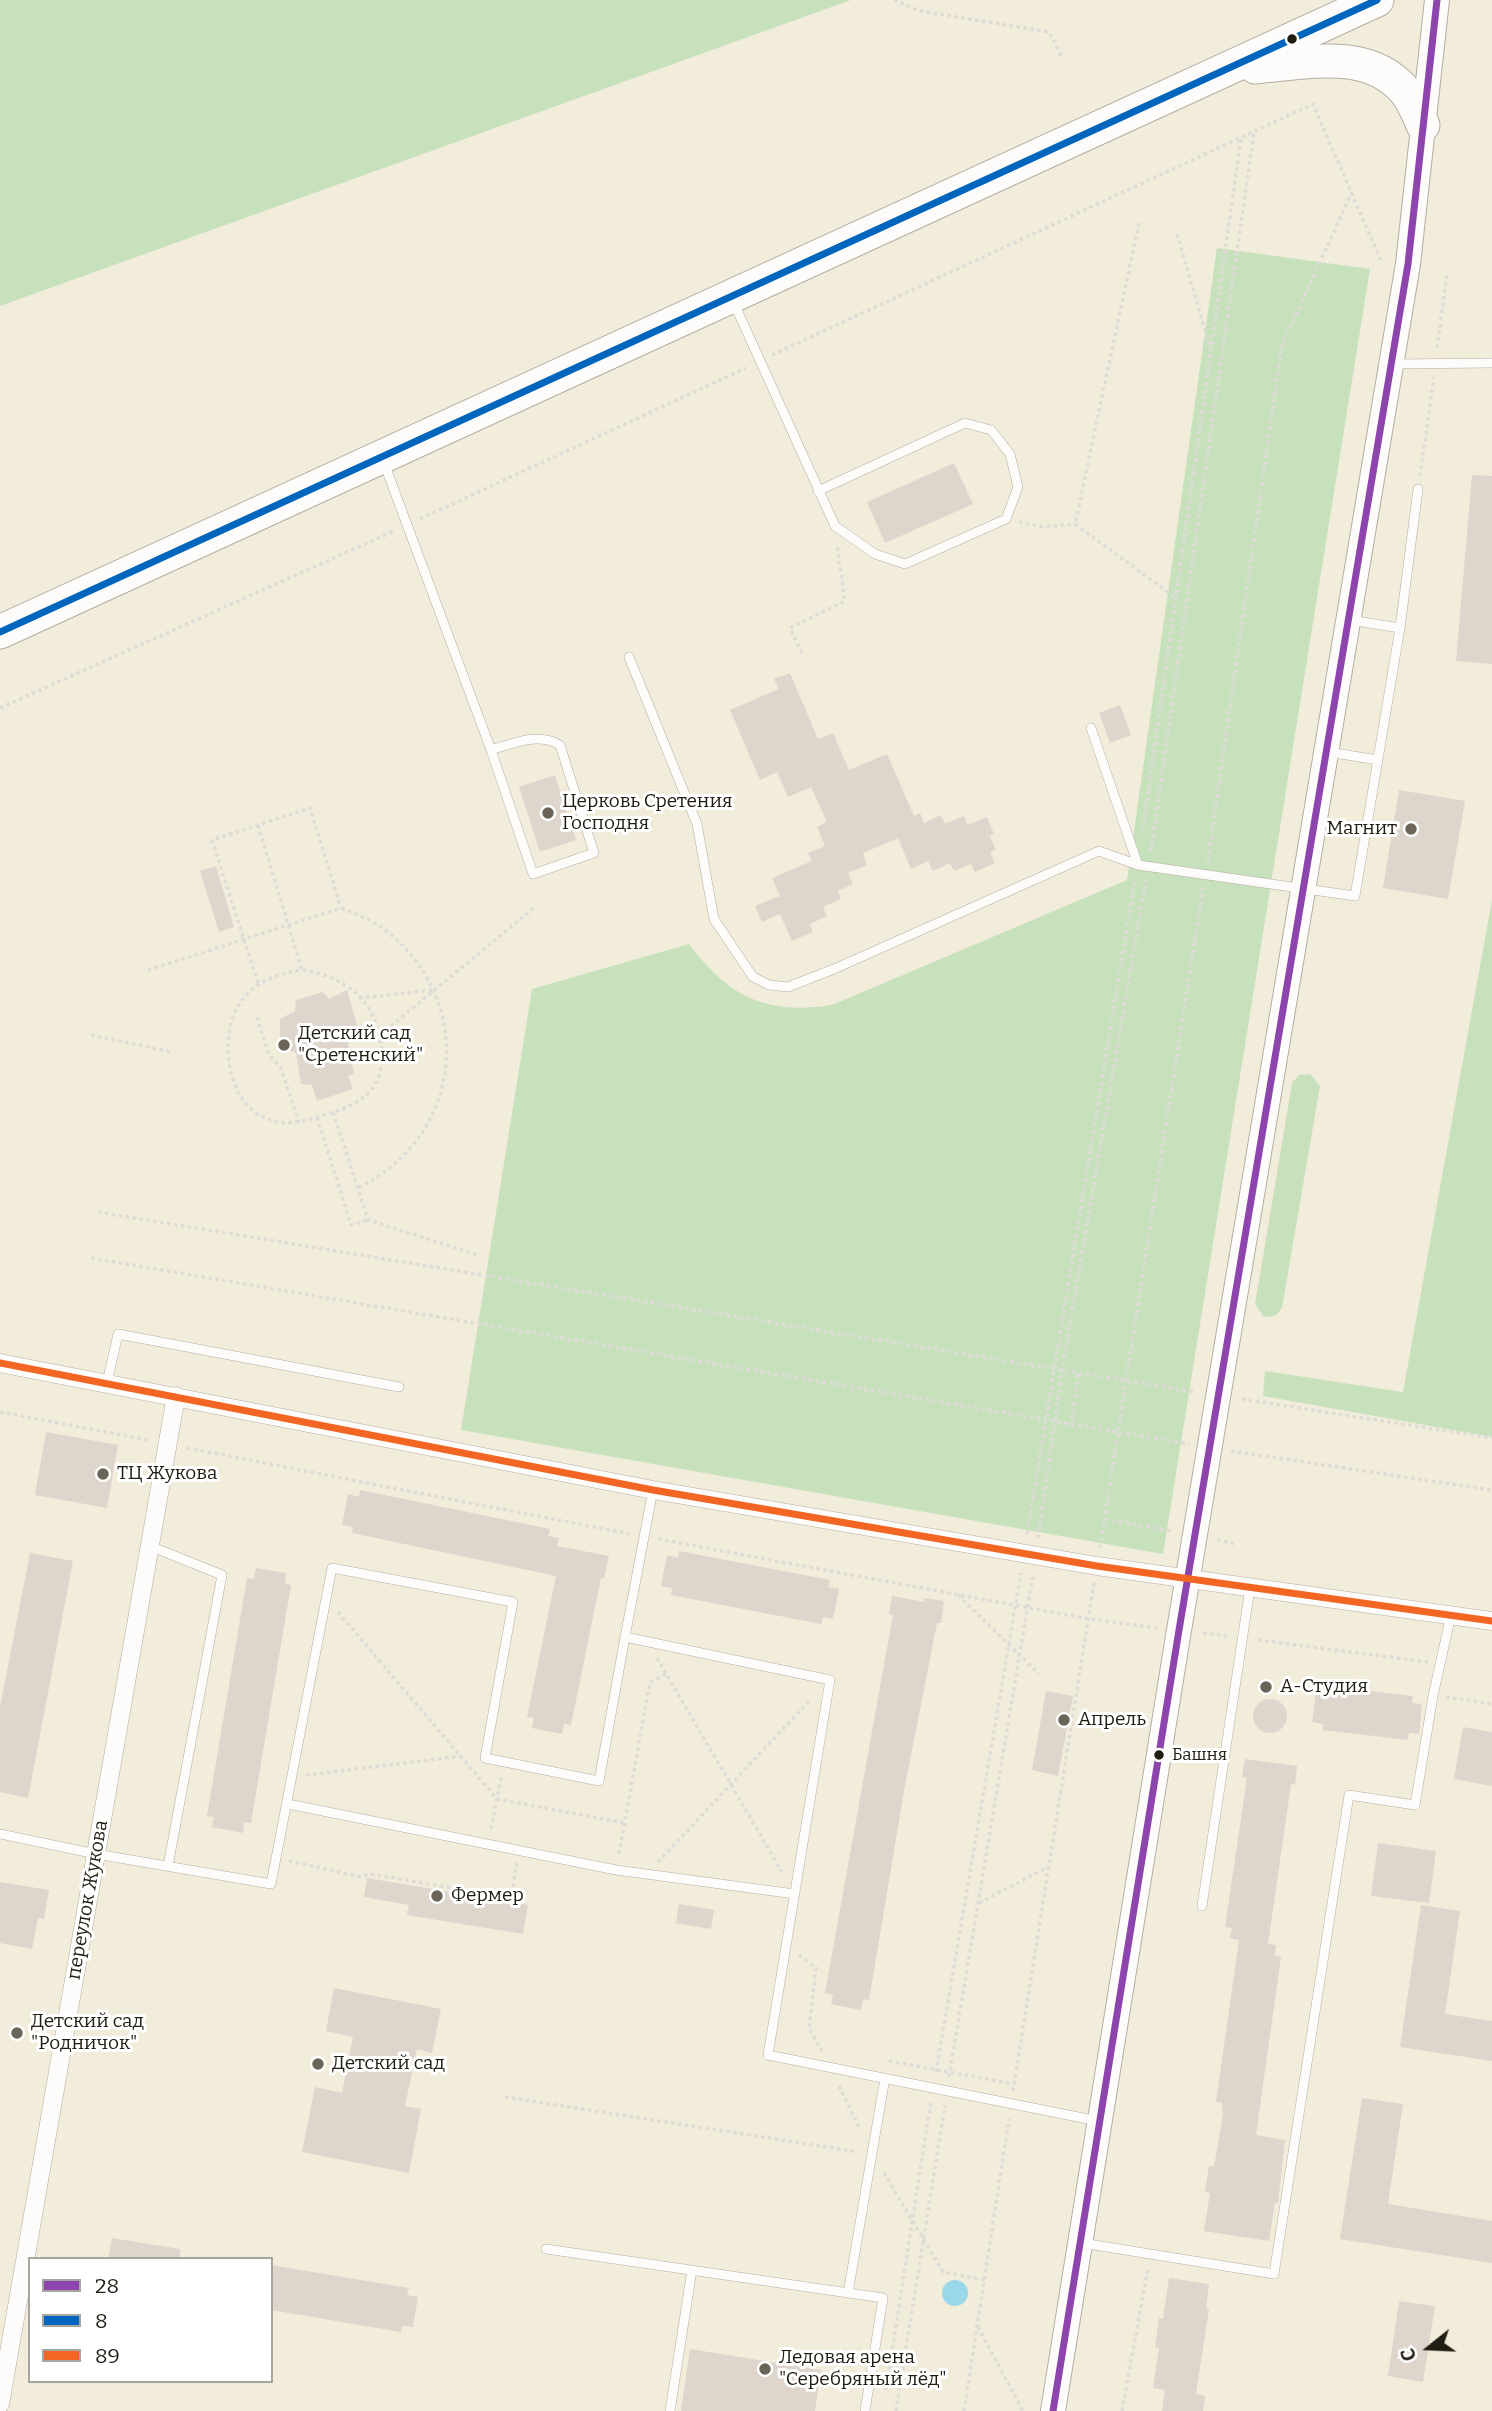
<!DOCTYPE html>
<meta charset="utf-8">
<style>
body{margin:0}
#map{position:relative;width:1492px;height:2411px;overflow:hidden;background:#f2ecdb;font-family:Bitter,serif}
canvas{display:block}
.legend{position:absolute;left:28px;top:2257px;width:245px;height:126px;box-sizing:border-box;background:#fff;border:2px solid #a6a5a0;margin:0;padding:9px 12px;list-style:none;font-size:21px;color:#211d12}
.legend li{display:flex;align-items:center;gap:14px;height:35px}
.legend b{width:35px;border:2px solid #a6a5a0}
.north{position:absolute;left:1394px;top:2313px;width:70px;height:70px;-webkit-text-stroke:5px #fff;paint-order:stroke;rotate:252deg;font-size:19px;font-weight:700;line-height:28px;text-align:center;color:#211d12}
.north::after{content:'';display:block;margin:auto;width:24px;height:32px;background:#211d12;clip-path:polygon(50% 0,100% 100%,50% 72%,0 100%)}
</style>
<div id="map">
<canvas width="1492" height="2411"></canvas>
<ul class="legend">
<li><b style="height:9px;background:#8e44ad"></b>28</li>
<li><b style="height:9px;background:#0065bd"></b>8</li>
<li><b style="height:9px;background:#f26522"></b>89</li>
</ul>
<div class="north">С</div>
</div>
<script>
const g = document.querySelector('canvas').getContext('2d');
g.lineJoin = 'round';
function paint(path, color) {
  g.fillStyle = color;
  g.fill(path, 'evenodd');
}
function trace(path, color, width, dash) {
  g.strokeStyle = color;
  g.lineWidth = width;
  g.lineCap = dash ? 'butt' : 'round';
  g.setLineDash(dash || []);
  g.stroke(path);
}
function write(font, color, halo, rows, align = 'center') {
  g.font = font + ' Bitter,serif';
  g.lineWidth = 6;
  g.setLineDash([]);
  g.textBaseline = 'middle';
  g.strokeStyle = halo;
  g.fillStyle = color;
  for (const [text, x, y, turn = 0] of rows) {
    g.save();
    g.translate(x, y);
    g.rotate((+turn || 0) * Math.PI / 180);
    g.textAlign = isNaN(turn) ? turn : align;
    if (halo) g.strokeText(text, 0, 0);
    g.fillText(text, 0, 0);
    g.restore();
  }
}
paint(new Path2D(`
 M0,0H851L0,306Z
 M1217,248L1370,269L1163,1554L461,1430L532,989L689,944C729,997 765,1015 832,1005L1127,880Z
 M1492,900V1437L1263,1396L1265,1371L1403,1392Z
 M1310,1074L1320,1086L1282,1308L1275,1316L1264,1317L1255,1304L1292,1083L1299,1075Z`), '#c7e1bd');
paint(new Path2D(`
 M942 2293a13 13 0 1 1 26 0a13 13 0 1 1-26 0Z`), '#99d8e8');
paint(new Path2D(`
 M954,463L973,504L885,543L867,502Z
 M1472,475L1492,476V664L1456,661Z
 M790,673L818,739L833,733L849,770L887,754L914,816L920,813L924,823L941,815L945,824L964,816L968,825L987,817L994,834L990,836L996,850L990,852L995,863L975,872L971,864L954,871L950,863L933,871L928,861L911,869L898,838L863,853L867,865L848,873L853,884L838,891L841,899L823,907L827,916L810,924L813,932L792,941L780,914L762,922L755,906L780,896L772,878L812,861L808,853L825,846L817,827L827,822L811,787L788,797L777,772L760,780L730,710L779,689L774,679Z
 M1120,705L1131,735L1110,743L1099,713Z
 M555,775L576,840L540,852L519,787Z
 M1399,790L1465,801L1448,899L1383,888Z
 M216,866L234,927L219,932L200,871Z
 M347,990L357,1025L347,1038L354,1074L348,1076L353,1089L317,1101L312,1085L301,1084L296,1053L280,1047V1019L295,1011L296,1000L323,992L329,999Z
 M46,1432L118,1445L107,1508L35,1495Z
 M360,1490L550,1529L548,1536L559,1538L557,1546L609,1556L604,1579L601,1578L571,1725L564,1724L562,1734L532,1728L534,1718L527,1717L556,1576L352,1533L353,1527L342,1525L348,1494L359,1497Z
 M679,1551L830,1580L828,1587L839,1589L833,1619L823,1617L821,1624L671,1595L672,1588L661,1586L667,1555L678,1558Z
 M30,1553L73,1561L28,1798L0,1792V1707Z
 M256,1568L286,1573L285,1584L291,1585L251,1823L244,1822L243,1833L212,1827L214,1817L207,1816L247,1578L254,1579Z
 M892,1596L924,1602V1598L944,1601L941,1623H937L904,1791L869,2000L863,1999L861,2010L831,2004L833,1995L825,1993L893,1615L889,1614Z
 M1327,1686L1413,1696L1412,1703L1422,1704L1419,1734L1409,1733L1408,1740L1323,1730V1724L1312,1722L1316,1692L1326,1693Z
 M1046,1691L1073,1696L1058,1776L1032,1770Z
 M1253 1716a17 17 0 1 1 34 0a17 17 0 1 1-34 0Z
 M1463,1727L1492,1732V1786L1454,1779Z
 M1245,1759L1297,1766L1295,1785L1291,1784L1268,1944L1276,1945L1275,1956L1281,1957L1256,2135L1285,2140L1278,2204L1275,2203L1269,2241L1204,2231L1210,2193L1205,2192L1209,2166L1214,2167L1223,2114L1222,2103L1216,2102L1239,1940L1230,1938L1232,1928L1225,1927L1247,1778L1242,1777Z
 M1378,1843L1436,1851L1429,1903L1371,1896Z
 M367,1878L528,1905L523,1934L407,1915L409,1905L364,1897Z
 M0,1882L49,1890L44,1919L38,1918L32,1949L0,1943Z
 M679,1904L714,1910L711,1929L676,1923Z
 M1421,1905L1460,1911L1445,2014L1492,2021V2061L1400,2047Z
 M334,1988L441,2009L432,2053L417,2049L405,2106L421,2109L409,2173L302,2152L315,2087L342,2093L353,2037L326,2031Z
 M1362,2098L1403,2104L1388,2204L1492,2221V2263L1340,2239Z
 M112,2238L180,2249V2259H108Z
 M271,2265L409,2288L407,2295L418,2297L413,2327L402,2326L401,2332L271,2310Z
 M1169,2278L1209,2284L1206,2308L1209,2309L1196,2394L1205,2396L1203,2411H1162L1165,2390L1153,2388L1159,2348L1155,2347L1159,2318L1163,2319Z
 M1399,2301L1435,2306L1423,2382L1388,2376Z
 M690,2349L821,2370L815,2411H681Z`), '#ded5cc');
const lane = new Path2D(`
 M733,301L835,526L875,554L905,564L1006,519L1018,487L1010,454L991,430L965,423L818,491
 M1393,364L1492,363
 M384,463L491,750L533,874L594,853L560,745C538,732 515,743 491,750
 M1350,620L1400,628
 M629,657L697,824L714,919L753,977L769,985L788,987L834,969L1099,851L1138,865L1355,896L1400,628L1418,489
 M1091,728L1138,865
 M1328,752L1378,760
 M107,1383L118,1334L399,1387
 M150,1546L222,1575L168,1866
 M625,1637L653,1490
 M288,1804L616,1870L795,1894
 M0,1834L96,1854L271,1884L332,1568L513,1602L485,1758L599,1781L625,1637L830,1680L768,2055L1098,2121
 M1202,1906L1250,1588
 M1082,2243L1274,2274L1349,1795L1415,1805L1433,1696L1451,1615
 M546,2249L883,2298L865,2411
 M848,2293L885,2078
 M670,2411L692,2270`);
const street = new Path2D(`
 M0,1363L653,1490L1097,1566L1492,1621
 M0,2404L176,1396`);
const secondary = new Path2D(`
 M1053,2411L1179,1630L1408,264L1437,0`);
const highway = new Path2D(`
 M1255,67C1306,63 1367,47 1405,91C1413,100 1418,114 1423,125
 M0,632L1377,0`);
trace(lane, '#b3aea2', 10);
trace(street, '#b3aea2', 19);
trace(secondary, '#b3aea2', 26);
trace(highway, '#b3aea2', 35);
trace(new Path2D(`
 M894,0L920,11L1049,32L1062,57
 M1139,223L1075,524L1176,598
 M1177,234L1210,347
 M1437,348L1447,274
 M772,355L1313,104L1381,261
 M1420,476L1434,377
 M420,519L746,368
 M1019,522L1043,527L1075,524
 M802,653L790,628L845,601L837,545
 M0,708L394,531
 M258,825L302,970
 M1143,829L1241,139
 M1151,851L1254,132
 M1208,860L1282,345L1352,192
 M148,970L341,908C358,915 375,921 389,933C478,1007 461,1139 357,1188
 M303,970C334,975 365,991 376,1023C381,1040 385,1058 379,1076C372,1097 350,1107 330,1113C314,1118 295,1125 278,1122C235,1114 223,1065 230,1028C237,991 268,974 303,970Z
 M258,983L212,840L310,808L341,908
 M359,998L433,990
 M257,1017L269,1055L281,1068L299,1122
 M91,1035L172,1052
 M380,1035L536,906
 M333,1112L368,1220L478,1255
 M317,1117L351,1225L368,1220
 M98,1212L1196,1392
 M91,1258L1189,1444
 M1242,1399L1492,1438
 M0,1412L149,1440
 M1071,1426L1078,1374
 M187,1448L630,1534
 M1231,1451L1492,1490
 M1105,1519L1171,1531
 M1027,1534L1135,879
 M1038,1538L1062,1371L1146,879
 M658,1539L1089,1619L1157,1628
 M1217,1540L1235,1544
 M1100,1548L1203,888
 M958,1595L1039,1674
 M338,1612L497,1799L625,1823
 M1203,1633L1230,1636
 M1258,1640L1428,1662
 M657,1658L782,1872
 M1446,1697L1492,1704
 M306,1775L461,1756
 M491,1829L502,1774
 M619,1854L650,1682L667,1674
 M289,1861L362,1877L370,1874L511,1898L517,1863
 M658,1862L811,1699
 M979,1903L1048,1867
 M799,1955L816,1968L809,2028L822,2051
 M889,2061L1014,2084
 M936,2072L1021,1573
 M949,2077L1033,1574
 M839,2086L860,2129
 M1013,2091L1094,1583
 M505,2097L859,2152
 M884,2173L943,2272L985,2280
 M978,2327L1023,2411
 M886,2390L931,2101
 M896,2411L945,2105
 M964,2411L1009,2119
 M1122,2411L1148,2268`), '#dedcd6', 3.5, [3.5, 3.5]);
trace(lane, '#fdfcfa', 9);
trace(street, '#fdfcfa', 18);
trace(secondary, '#fdfcfa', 24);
trace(highway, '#fdfcfa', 33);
trace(new Path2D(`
 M1053,2411L1179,1630L1408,264L1437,0`), '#8e44ad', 7);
trace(new Path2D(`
 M0,632L1377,0`), '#0065bd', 7);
trace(new Path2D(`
 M0,1363L653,1490L1097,1566L1492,1621`), '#f26522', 7);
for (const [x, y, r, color] of [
 [1292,39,6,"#211d12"],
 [548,813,7,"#6a6558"],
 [1411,829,7,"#6a6558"],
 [284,1045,7,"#6a6558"],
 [103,1474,7,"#6a6558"],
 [1266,1687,7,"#6a6558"],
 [1064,1720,7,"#6a6558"],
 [1159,1755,6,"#211d12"],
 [437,1896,7,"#6a6558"],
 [17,2033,7,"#6a6558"],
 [318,2064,7,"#6a6558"],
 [765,2369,7,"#6a6558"]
]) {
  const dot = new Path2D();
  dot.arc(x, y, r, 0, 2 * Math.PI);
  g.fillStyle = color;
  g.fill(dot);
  trace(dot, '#fff', 2.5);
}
write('17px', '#211d12', '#fff', [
 ["Башня",1172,1755]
], 'left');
write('19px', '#211d12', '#fff', [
 ["Церковь Сретения",562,802],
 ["Господня",562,824],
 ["Магнит",1397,829,"right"],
 ["Детский сад",298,1034],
 ["\"Сретенский\"",298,1056],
 ["ТЦ Жукова",117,1474],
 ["А-Студия",1280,1687],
 ["Апрель",1078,1720],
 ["Фермер",451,1896],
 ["Детский сад",31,2022],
 ["\"Родничок\"",31,2044],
 ["Детский сад",332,2064],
 ["Ледовая арена",779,2358],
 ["\"Серебряный лёд\"",779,2380]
], 'left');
write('19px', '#211d12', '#fff', [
 ["переулок Жукова",88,1900,-80]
]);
</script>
